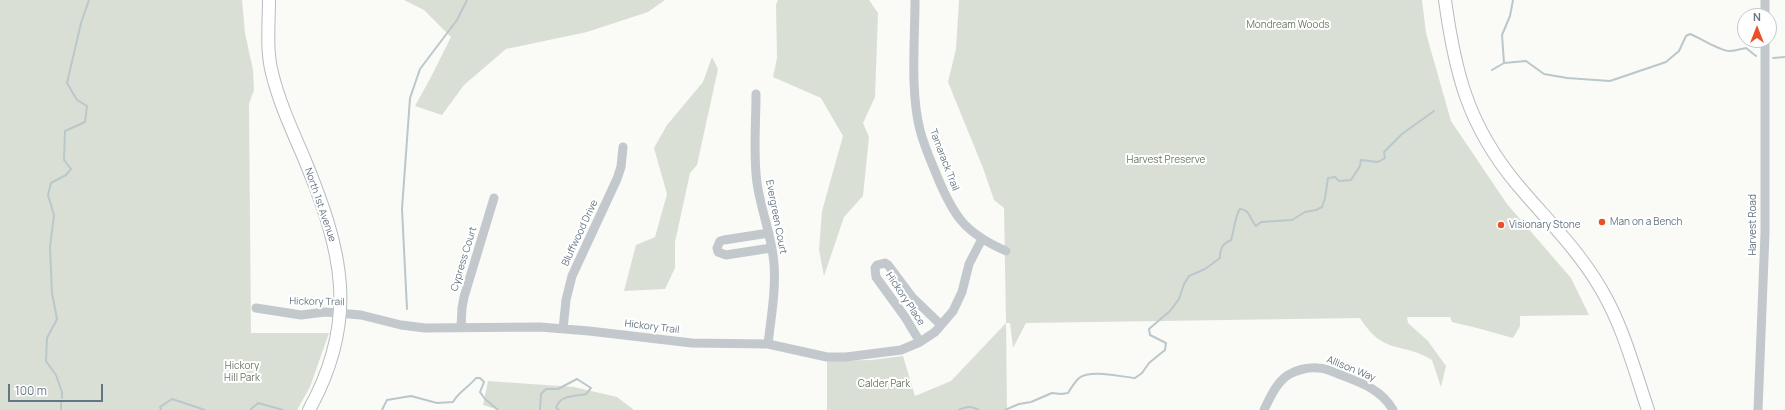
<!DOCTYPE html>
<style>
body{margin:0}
#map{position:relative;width:1785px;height:410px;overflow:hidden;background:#fafaf7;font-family:Manrope,sans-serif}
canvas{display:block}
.north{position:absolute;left:1737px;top:8px;width:40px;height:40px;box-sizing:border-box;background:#fff;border:1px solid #c1c8cd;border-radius:50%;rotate:0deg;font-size:11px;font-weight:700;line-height:16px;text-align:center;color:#647683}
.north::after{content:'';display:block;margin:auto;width:14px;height:18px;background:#ea5027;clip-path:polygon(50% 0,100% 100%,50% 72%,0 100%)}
.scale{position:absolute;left:8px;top:384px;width:95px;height:18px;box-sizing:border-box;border:2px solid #647683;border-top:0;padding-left:5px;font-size:12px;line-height:14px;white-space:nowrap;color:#647683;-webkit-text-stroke:3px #fff;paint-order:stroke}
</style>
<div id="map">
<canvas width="1785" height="410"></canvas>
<div class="north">N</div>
<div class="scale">100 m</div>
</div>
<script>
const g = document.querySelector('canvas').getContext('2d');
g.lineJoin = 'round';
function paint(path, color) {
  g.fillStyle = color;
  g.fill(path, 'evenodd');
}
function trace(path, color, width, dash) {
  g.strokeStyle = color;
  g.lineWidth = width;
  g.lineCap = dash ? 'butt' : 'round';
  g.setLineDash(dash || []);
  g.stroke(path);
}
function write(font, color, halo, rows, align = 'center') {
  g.font = font + ' Manrope,sans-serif';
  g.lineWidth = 4;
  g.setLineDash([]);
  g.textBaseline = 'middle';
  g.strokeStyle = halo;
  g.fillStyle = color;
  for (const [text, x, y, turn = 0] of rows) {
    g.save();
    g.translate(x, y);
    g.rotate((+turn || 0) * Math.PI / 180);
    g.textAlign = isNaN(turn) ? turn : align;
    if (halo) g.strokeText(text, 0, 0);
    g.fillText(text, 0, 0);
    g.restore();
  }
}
paint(new Path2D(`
 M0,0H242L245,33L253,70L254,90L249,104L251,333H329L310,387L297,410H0Z
 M404,0H665L648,12L587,32L506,49L464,85L442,115L415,106L431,77L451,37L424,10Z
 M778,0H869L878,13L875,97L863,123L869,137L863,196L844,217L824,276L819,250L822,211L843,136L821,98L773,77L777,58L776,5Z
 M959,0H1422L1426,33L1451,121L1507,204L1571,278L1589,315L1520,316V326L1513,338L1477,328L1452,322L1450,317H1407L1408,323L1428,341L1446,366L1441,387L1432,360C1401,341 1384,356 1360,318L1026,323L1013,348L1010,323H1006L1007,410H827V361L871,360L903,356L915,396L951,381L1006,323L1004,208L994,200L983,168L948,82L956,49Z
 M712,57L718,69L697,165L690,173L675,242V268L665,289L624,291L636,245L655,237L667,194L654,148L667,125L703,82Z
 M488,381L574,387L617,397L634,410H499L483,405Z`), '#dadfd6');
trace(new Path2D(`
 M1773,58L1785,57
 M1504,63L1502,35L1510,16L1513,0
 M1492,70L1504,63L1526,61L1544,74L1567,78L1610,81L1666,62L1679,51L1686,36L1690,34C1701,38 1719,51 1730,51C1735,51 1741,49 1746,48L1756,56
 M407,309L402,209L410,98L420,69L457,20L467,0
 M62,398V392L56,375L46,361L47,338L57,319L52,293L50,247L54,215L48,195L51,183L66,175L71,169L64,160L65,131L85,122L87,106L77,100L67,83L81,23L89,0
 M61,410V403
 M161,410L160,407L172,399L205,410
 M250,410L258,403L283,410
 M382,410L387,400L411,396L437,403L453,402C459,391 468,388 476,378H480L484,382L480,392L485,399L498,410
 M540,410L541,394L546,389H558L577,379L591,388L586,394C575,397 560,394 556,408L559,410
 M959,410C967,406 971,406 979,410
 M1005,410L1019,404L1031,402L1052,393L1061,394L1068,393C1071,388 1075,382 1079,378C1091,369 1121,377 1135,378L1142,373L1149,363L1165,350L1166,343L1150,335L1149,329L1170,311L1179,299L1184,284L1189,276L1205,269L1220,258C1220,249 1222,244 1231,240C1234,232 1235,215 1240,209C1251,210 1249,219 1256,226L1261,222L1292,220L1305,212L1316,210L1322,207L1325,198L1328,178L1335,177L1339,181L1351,180L1360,166L1361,160L1378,162L1385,158L1384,152L1402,134L1434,111`), '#bac7cb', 2);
const major = new Path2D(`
 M269,0C269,24 266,50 272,73C279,102 292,130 304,158C342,250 360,318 309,410
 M1445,0C1455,73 1468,125 1516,183C1545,218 1578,249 1601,289C1623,326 1634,369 1648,410`);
trace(major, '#b6bcc0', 14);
trace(new Path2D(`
 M915,0C915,41 910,91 920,130C924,146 931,161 937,176C954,217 965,233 1006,251
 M1765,16V0
 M756,94C756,124 753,154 757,183C761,211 772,236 774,264C776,291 771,317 768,344
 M769,233L724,240L720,241L717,248L718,252L726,255L771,248
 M256,308L301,315L325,312L361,315L401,325L425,328L540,327L589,331L692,343L768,344L827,357H846L901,350L920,342L935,332L953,311L962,292L969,264L982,239
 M461,328L462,308L464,297L494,198
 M563,329L566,300L572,276L617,179L621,167L623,147
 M920,342L905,317L876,277L875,268L877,265L885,263L888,265L912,297L941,325
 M1264,410C1270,398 1276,383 1288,375C1296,370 1308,367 1318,368C1326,368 1333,372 1341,375C1362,383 1382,390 1393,410
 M1758,410L1765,233V40`), '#c3c8cc', 9);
trace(major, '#fff', 12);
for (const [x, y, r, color] of [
 [1602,222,4,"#ea5027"],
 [1501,225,4,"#ea5027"]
]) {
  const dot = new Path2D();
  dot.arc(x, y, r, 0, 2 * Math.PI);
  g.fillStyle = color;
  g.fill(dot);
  trace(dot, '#fff', 1.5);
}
write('10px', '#687a63', '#fff', [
 ["Mondream Woods",1288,25],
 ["Harvest Preserve",1166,160],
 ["Hickory",242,366],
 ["Hill Park",242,378],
 ["Calder Park",884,384]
]);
write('10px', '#647683', '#fff', [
 ["Tamarack Trail",944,160,69],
 ["North 1st Avenue",320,205,71],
 ["Evergreen Court",776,217,79],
 ["Harvest Road",1753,225,-90],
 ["Bluffwood Drive",580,233,-65],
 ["Cypress Court",464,259,-73],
 ["Hickory Place",905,299,56],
 ["Hickory Trail",317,302,1],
 ["Hickory Trail",652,327,7],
 ["Allison Way",1351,369,22]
]);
write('10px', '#647683', '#fff', [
 ["Man on a Bench",1610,222],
 ["Visionary Stone",1509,225]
], 'left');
</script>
